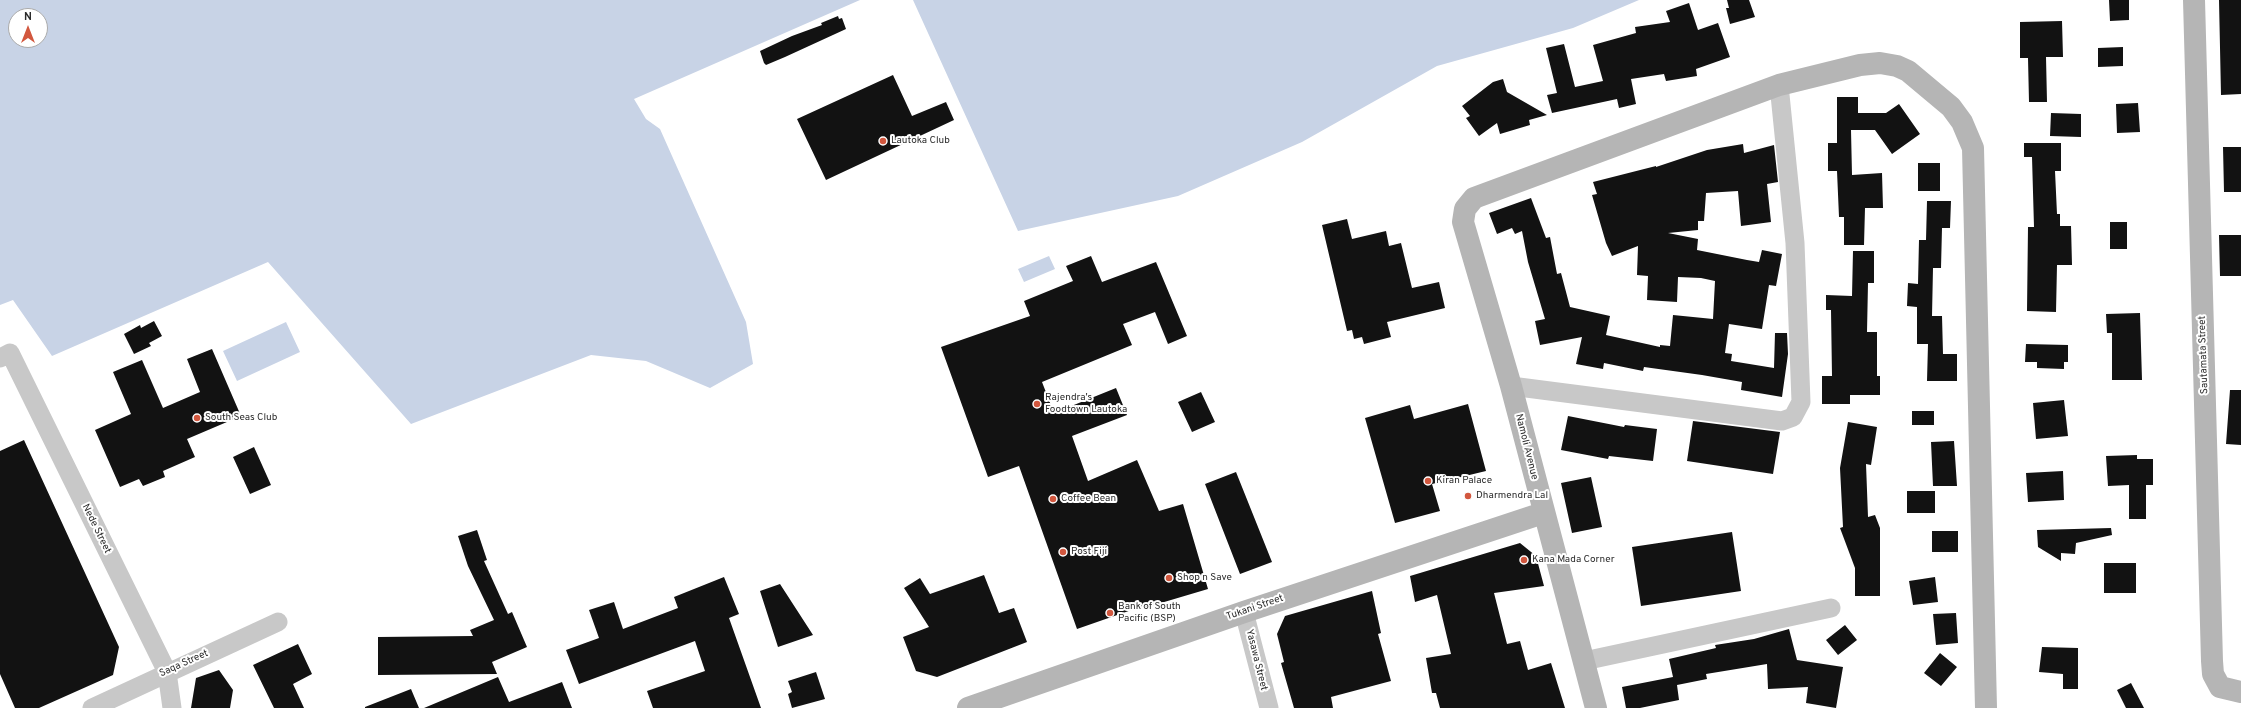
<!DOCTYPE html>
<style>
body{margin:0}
#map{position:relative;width:2241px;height:708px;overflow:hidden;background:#fff;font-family:Overpass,sans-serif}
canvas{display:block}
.north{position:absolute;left:8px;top:8px;width:40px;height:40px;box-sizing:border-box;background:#fff;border:1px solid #aaa;border-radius:50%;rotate:0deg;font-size:11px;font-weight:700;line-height:16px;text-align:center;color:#2b2b2b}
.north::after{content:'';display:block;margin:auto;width:14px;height:18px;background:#d2573e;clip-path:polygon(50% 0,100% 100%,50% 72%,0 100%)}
</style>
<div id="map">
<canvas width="2241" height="708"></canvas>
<div class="north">N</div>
</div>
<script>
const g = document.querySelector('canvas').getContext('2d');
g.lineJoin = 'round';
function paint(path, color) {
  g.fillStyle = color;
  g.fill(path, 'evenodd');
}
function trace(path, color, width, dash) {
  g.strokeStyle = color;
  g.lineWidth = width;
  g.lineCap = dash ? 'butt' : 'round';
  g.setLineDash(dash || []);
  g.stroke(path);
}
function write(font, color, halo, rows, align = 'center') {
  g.font = font + ' Overpass,sans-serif';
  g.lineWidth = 4;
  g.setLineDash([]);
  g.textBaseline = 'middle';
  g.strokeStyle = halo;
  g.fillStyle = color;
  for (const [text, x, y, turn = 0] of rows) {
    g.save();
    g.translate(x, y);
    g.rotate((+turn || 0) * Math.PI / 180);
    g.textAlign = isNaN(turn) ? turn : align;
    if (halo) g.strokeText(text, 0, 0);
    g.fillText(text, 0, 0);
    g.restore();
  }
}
paint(new Path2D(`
 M0,0H860L634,99L646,119L660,129L746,322L753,364L710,388L646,361L591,355L411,424L268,262L52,356L13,300L0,305ZM16,16H40V40H16Z
 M913,0H1639L1573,28L1437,66L1302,142L1178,196L1018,231Z
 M1049,256L1055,269L1024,282L1018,269Z
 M286,322L300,352L237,381L223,351Z`), '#c8d3e6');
paint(new Path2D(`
 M1727,0H1749L1755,17L1730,24L1726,8H1729Z
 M2109,0H2129V20L2110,21Z
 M2219,0H2241V94L2221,95Z
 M1689,3L1698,30L1718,23L1730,57L1696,69L1697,76L1666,81L1664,74L1631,79L1636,104L1619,108L1617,99L1552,113L1547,95L1557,93L1546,48L1564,44L1575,87L1603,81L1593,45L1636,33L1635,27L1670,22L1666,11Z
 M838,16L839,19L842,18L846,29L785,57L766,65L764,63L760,51L792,36L822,25L821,23Z
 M2062,21L2063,57H2046L2047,102H2029L2028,58H2020V22Z
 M2123,47V66L2098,67V48Z
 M893,75L912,116L946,102L954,120L826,180L797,119Z
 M1503,79L1507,92L1547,115L1529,120L1530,125L1500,134L1497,123L1479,136L1466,118L1470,116L1462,106L1493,82Z
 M1837,97H1858V113H1886L1899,104L1920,134L1892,154L1875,130H1851L1852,175L1882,173L1883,208H1865L1864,245H1844V217H1839L1837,171H1828V143H1837Z
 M2138,103L2140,132L2117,133L2116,104Z
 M2051,113L2081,114V137L2050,136Z
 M2024,143H2061V171H2055L2057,214H2060V226H2071L2072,265H2057L2056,312L2027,311L2028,227H2034L2032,157H2024Z
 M1743,144L1744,153L1774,145L1778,182L1767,184L1771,222L1741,226L1738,191L1706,193L1704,221H1698V230L1668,233L1698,239L1697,250L1747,260L1759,262L1762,250L1782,254L1776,286L1769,285L1762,329L1729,324L1725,353L1732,354L1731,361L1774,368L1775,333H1787L1788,354L1782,397L1741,390L1742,382L1702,375L1644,367L1643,371L1604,363L1603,369L1576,364L1582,337L1540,345L1535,321L1545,319L1528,262L1522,231L1515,234L1512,228L1497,234L1489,213L1531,198L1546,238L1550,237L1557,274L1561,273L1570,307L1610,316L1606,335L1660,347V345L1670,346L1673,315L1713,319L1715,281L1701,278L1678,277L1677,302L1647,300L1648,276L1637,275L1638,246L1612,256L1606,243L1592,195L1597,194L1593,182L1656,166V167L1707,150Z
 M2223,147H2241V192H2224Z
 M1918,163H1940V191H1918Z
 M1927,201H1951L1950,228H1942L1941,268H1933L1932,316H1942L1943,354H1957V381H1927L1928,344H1917V307L1907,306L1908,283L1918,284L1919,240H1926Z
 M1347,219L1352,239L1386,231L1389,246L1401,243L1412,288L1439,282L1445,308L1387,322L1391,337L1364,344L1362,337L1354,339L1352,330L1347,331L1322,225Z
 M2110,222H2127V249H2110Z
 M2219,235H2241V276H2220Z
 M1853,251H1874V283H1868L1867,332H1877V376H1880V395H1850V404H1822V376H1832L1831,310H1826V295L1852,296Z
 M1091,256L1102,282L1156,262L1187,336L1168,344L1155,312L1123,324L1132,345L1042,382L1054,413L1116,388L1127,415L1072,436L1088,481L1137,460L1159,511L1183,504L1208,589L1144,608L1143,606L1077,629L1019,466L988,477L941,347L1030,316L1024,301L1073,281L1066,266Z
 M2140,313L2142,380H2112V333H2107L2106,314Z
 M154,321L162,336L149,343L151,346L134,354L124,334L140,325L141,328Z
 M2026,344L2068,345V362H2064V369L2037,368V362H2025Z
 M212,349L241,416L187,439L195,457L163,471L165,477L143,486L139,479L120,487L95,430L131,414L113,372L142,360L163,408L200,392L187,359Z
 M2230,390H2241V445L2226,444Z
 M1201,392L1215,422L1192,432L1178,402Z
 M2064,400L2068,436L2036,439L2033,403Z
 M1468,404L1486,471L1432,484L1440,511L1395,523L1365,418L1410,405L1414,419Z
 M1912,411H1934V425H1912Z
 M1568,416L1624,427L1625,425L1657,429L1653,461L1609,456L1608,459L1561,450Z
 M1693,421L1780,432L1773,474L1687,461Z
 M1848,422L1877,427L1871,465L1866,464L1868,517L1875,515L1880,528V596H1855V568L1840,528L1843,527L1840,468Z
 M24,440L119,647L113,675L39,708H15L0,674V451Z
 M1954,441L1957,486H1933L1931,442Z
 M254,447L271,485L250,494L233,457Z
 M2137,455V459H2153V485H2146V519H2129V485L2108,486L2106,456Z
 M2063,471L2064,500L2028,502L2026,473Z
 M1236,472L1272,562L1240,574L1205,484Z
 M1591,477L1602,527L1572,533L1561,483Z
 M1907,491H1935V513H1907Z
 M2111,528L2112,535L2076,543L2075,554L2061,553V561L2038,547L2037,530Z
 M477,530L487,560L484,561L508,614L512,612L527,647L492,662L497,674L378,675V637L473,636L470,630L494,620L468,566L458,536Z
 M1932,531H1958V552H1932Z
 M1732,532L1741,591L1641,606L1632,547Z
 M1520,543L1536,556L1544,586L1494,593L1507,644L1520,641L1528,670L1551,663L1565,708H1440L1436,693H1432L1426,658L1451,654L1437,595L1415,602L1410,576Z
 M2104,563H2136V593H2104Z
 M984,575L999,613L1014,608L1027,642L937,677L916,671L903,637L929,627L904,588L920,578L930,594Z
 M724,577L739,614L729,618L761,708H653L647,691L705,671L695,641L579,684L566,650L599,638L589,610L614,602L623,629L678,608L674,597Z
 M1935,577L1938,602L1913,605L1909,581Z
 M780,584L813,635L778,647L760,591Z
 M1372,591L1381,633L1378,634L1391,681L1331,697L1333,708H1294L1281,663L1284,662L1277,634L1285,616Z
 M1956,613L1958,643L1936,645L1933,614Z
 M1845,625L1857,640L1838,655L1826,640Z
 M1789,629L1797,660L1843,667L1836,708L1806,703L1808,687L1768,689L1767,664L1706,674L1707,679L1677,685L1679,700L1640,708H1626L1622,687L1673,677L1669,659L1716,648L1715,645L1754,639Z
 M298,644L312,674L293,684L304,708H274L253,665Z
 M2042,647L2078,648V689H2063V674L2039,672Z
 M1940,653L1957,667L1941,686L1924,673Z
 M219,670L233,690L230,708H191L196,678Z
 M816,672L825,699L792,708L788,694L792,692L788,681Z
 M498,677L509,702L562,682L572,708H424Z
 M2131,683L2144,708H2126L2117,690Z
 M411,689L419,708H365V707Z`), '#121212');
trace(new Path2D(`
 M0,358L10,353L167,672L172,708
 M1511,386L1782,421L1793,417L1801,402L1795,243L1779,85
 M1244,612L1269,708
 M1584,661L1831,608
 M92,708L278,622`), '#c8c8c8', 19);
trace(new Path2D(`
 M2194,0L2212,661L2213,674L2220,687L2241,692
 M968,708L1244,612L1543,513
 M1596,708L1511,386L1463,222L1465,209L1474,198L1779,85L1860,65L1880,63L1897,66L1908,71L1951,107L1962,122L1973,148L1986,708`), '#b5b5b5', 22);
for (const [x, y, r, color] of [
 [883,141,4,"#d2573e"],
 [1037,404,4,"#d2573e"],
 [197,418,4,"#d2573e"],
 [1428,481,4,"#d2573e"],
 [1468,496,4,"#d2573e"],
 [1053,499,4,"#d2573e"],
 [1063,552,4,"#d2573e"],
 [1524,560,4,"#d2573e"],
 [1169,578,4,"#d2573e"],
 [1110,613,4,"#d2573e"]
]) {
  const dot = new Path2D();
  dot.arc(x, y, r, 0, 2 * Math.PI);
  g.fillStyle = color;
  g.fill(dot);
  trace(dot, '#fff', 1.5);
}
write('10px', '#2b2b2b', '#fff', [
 ["Lautoka Club",891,141],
 ["Rajendra's",1045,398],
 ["Foodtown Lautoka",1045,410],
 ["South Seas Club",205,418],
 ["Kiran Palace",1436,481],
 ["Dharmendra Lal",1476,496],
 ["Coffee Bean",1061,499],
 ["Post Fiji",1071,552],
 ["Kana Mada Corner",1532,560],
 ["Shop n Save",1177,578],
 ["Bank of South",1118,607],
 ["Pacific (BSP)",1118,619]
], 'left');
write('10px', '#2b2b2b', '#fff', [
 ["Sautamata Street",2204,355,-92],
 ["Namoli Avenue",1526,447,76],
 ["Nede Street",96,529,64],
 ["Tukani Street",1255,608,-19],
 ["Yasawa Street",1256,660,76],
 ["Saqa Street",184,664,-24]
]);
</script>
